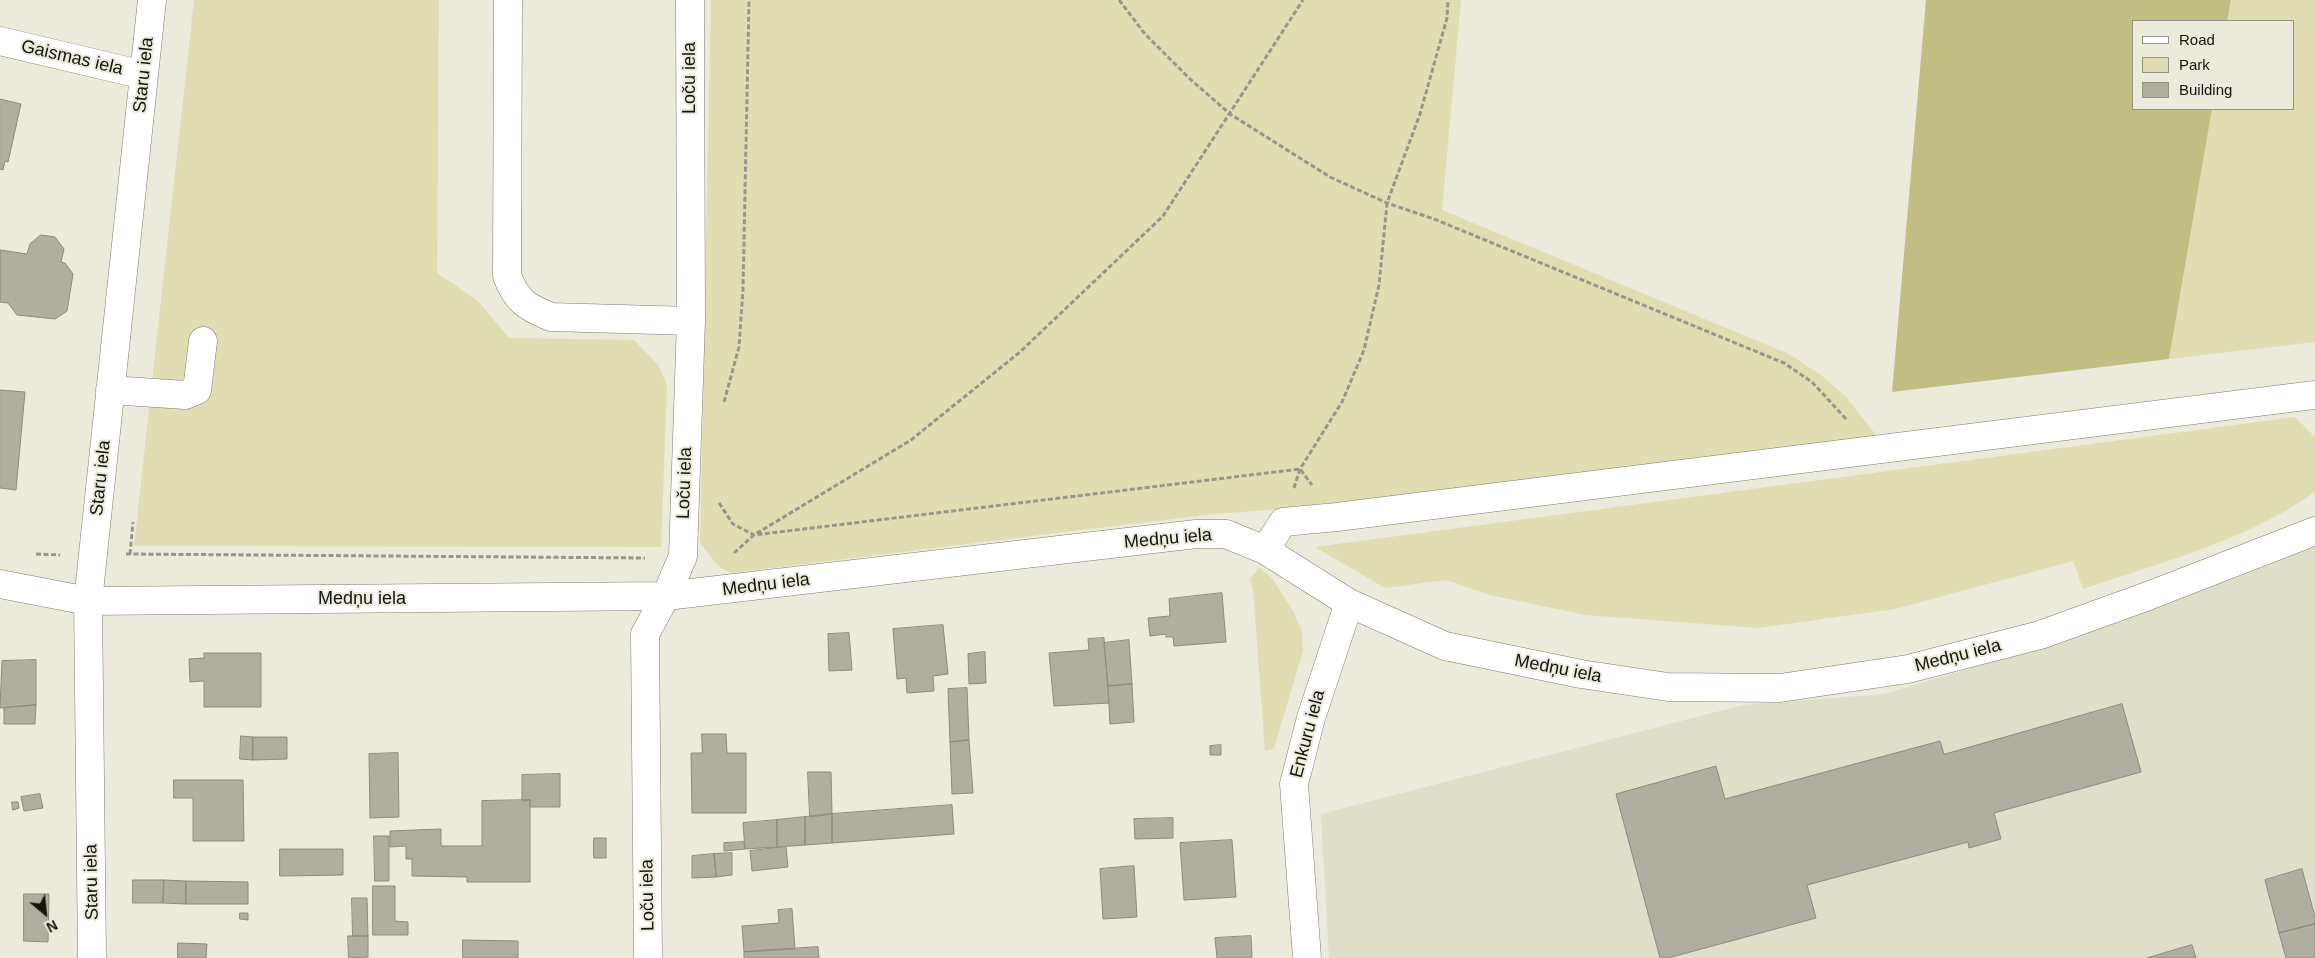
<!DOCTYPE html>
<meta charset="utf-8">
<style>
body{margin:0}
#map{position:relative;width:2315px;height:958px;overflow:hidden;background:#ebeadb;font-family:Helvetica,sans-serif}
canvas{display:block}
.legend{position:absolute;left:2132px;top:20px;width:162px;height:90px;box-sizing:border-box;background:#ebeadb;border:1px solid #959489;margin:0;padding:6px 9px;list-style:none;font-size:15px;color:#14140f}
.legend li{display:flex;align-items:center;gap:10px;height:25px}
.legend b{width:25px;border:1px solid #959489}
.north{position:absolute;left:20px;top:888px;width:50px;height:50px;-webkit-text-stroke:4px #ebeadb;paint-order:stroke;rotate:152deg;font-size:14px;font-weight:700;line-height:20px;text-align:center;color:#14140f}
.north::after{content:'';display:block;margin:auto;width:18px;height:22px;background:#14140f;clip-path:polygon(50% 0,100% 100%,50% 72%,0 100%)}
</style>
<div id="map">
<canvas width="2315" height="958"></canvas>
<ul class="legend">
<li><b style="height:6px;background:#fff"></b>Road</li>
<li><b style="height:14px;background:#dfddb1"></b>Park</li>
<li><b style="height:14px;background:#afaea0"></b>Building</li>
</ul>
<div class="north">N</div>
</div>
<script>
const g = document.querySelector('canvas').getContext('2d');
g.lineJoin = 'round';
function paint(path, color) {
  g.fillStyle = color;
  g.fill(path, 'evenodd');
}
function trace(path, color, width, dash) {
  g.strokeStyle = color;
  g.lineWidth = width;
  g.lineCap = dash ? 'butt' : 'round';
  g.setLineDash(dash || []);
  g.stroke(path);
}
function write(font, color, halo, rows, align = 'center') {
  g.font = font + ' Helvetica,sans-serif';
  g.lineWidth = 4;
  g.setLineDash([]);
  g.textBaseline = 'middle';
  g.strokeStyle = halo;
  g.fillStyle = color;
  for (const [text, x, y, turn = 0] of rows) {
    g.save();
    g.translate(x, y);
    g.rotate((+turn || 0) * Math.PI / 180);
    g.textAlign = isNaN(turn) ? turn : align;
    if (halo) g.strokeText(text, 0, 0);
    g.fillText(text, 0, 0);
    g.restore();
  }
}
paint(new Path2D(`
 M2315,539V958H1329L1321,814L1743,705L1884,694L2018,654Z`), '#dfdec8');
paint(new Path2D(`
 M194,0H439L437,273L478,301L509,338L634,340L659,366L667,386L661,547L134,546Z
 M711,0H1461L1442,210L1789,354L1822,376L1846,397L1879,439L1282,509L1213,514L730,573L719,567L700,543Z
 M2231,0H2315V342L2169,359L2212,109H2294V21H2227Z
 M2295,417L2315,437V492C2246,541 2162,562 2083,589L2073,561L1895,609L1758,628L1586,615L1490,595L1446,580L1385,588L1315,547Z
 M1259,568L1272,578L1293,611L1302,632L1303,651L1274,748L1265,751L1253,590L1250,579Z`), '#dfddb1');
paint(new Path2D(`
 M1926,0H2231L2227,21H2134V109H2212L2169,359L1892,392Z`), '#c1be84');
const building = new Path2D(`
 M0,99L21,104L8,162L5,161L3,170L0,169Z
 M41,235L55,237L64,249L61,262L65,263L73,274L67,311L55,319L17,315L8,303L0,302V250L27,254L30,244Z
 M0,390L25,392L16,490L0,488Z
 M1222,593L1226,642L1174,646L1173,637H1166V634L1150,636L1148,618L1170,616L1169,599Z
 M943,625L948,674L933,676L934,691L907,693L906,678L897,679L893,629Z
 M849,633L852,670L829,671L828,634Z
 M1104,638L1109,703L1054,706L1049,653L1089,650L1088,639Z
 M1129,640L1132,684L1108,686L1104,643Z
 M985,652L986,683L969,684L968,654Z
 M204,653H261V707H204V681L190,682L189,659L204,658Z
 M36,660V705L0,708L2,661Z
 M1132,684L1134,722L1110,724L1108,686Z
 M967,688L969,740L950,742L948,689Z
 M2122,704L2141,772L1994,813L2001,839L1969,848L1968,842L1807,885L1816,918L1668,958H1660L1616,794L1716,766L1725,799L1940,741L1944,754Z
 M36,705L35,724H4V708Z
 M702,734H726L727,753H746V813H692L691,753H702Z
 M241,736L253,737V760L240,759Z
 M253,737H287V759L253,760Z
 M969,740L973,793L952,794L950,742Z
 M1221,745V755H1210V746Z
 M398,753L399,817L370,818L369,754Z
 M808,772H831L832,814L810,817Z
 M560,774V807H530V800L522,801V775Z
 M174,780H243L244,841H193V798H174Z
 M40,794L43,808L24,811L21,797Z
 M530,800V882H467V877L412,876V859H406V846L390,847V831L441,829V846H482V801Z
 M12,802H18L19,808L13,810Z
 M952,805L954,834L832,843V814Z
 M832,814V843L805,845V817Z
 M805,817V845L777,847V820Z
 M1173,818V838L1135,839L1134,819Z
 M777,820V847L745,849L743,823Z
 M374,836H389V881H375Z
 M594,838H606V858H594Z
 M1232,840L1236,897L1184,900L1180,843Z
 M744,842L745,849L724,851V843Z
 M786,847L788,867L752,871L750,851Z
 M280,849H343V875L280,876Z
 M732,853V875L716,877L714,854Z
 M714,854L716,877L692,878V856Z
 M1134,866L1137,917L1103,919L1100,869Z
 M2302,869L2315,917V924L2279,933L2265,880Z
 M133,880H164L163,903H133Z
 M164,880L186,881V904L163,903Z
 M186,881L248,882V904H186Z
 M373,886H395V921L408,922V935H373Z
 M24,894H49L48,942L24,941Z
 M352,898H367L368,936H353Z
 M792,909L795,949L744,952L742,926L779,923L778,910Z
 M240,913H248V920L240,919Z
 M2315,924V958H2286L2279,933Z
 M348,936H368V957L349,958Z
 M1251,936L1252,958H1217L1215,938Z
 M463,940L518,941V958H463Z
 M178,943L207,944L206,958H178Z
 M2192,945L2196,958H2147Z
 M818,947L819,958H744V952Z`);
paint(building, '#afaea0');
trace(building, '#8c8c7e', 1);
const minor = new Path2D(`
 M508,0L507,276C517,301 526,307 551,317L691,321
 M0,41L144,75
 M110,390L185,395L197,390L203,341
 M1265,550L1283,522L1337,517L2315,395
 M0,584L88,601L666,596L1196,534H1226L1265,550L1349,603L1445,646L1581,674L1668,687L1780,688L1908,669L2040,635L2148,596L2315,531
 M92,958L88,601L152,0
 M648,958L645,634L666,596L683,556L691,321L690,0
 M1307,958L1294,784L1311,718L1349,603`);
trace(minor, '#7d7d6f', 29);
trace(new Path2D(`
 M1119,0L1145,34L1190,79L1230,114L1330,177L1387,203L1434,219L1784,363L1812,382L1847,420
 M724,402L739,347L743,289L749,0
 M1294,488L1300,469L1342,402L1364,350L1379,285L1387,203L1420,114L1447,18L1448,0
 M719,503L733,524L754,535L1300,469L1312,485
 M734,553L754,535L911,440L1020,352L1163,216L1303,0
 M36,554L60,555
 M126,554L645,558
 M130,554L133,522`), '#97968b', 3, [5, 2.5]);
trace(minor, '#fff', 28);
write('18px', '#14140f', '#ebeadb', [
 ["Gaismas iela",72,58,13],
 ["Staru iela",144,75,-84],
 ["Loču iela",690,78,-90],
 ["Staru iela",101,478,-84],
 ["Loču iela",685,483,-88],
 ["Medņu iela",1168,539,-5],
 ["Medņu iela",766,585,-7],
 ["Medņu iela",362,599],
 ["Medņu iela",1958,656,-14],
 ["Medņu iela",1558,669,11],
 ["Enkuru iela",1308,734,-75],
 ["Staru iela",92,882,-91],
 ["Loču iela",648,895,-91]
]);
</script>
